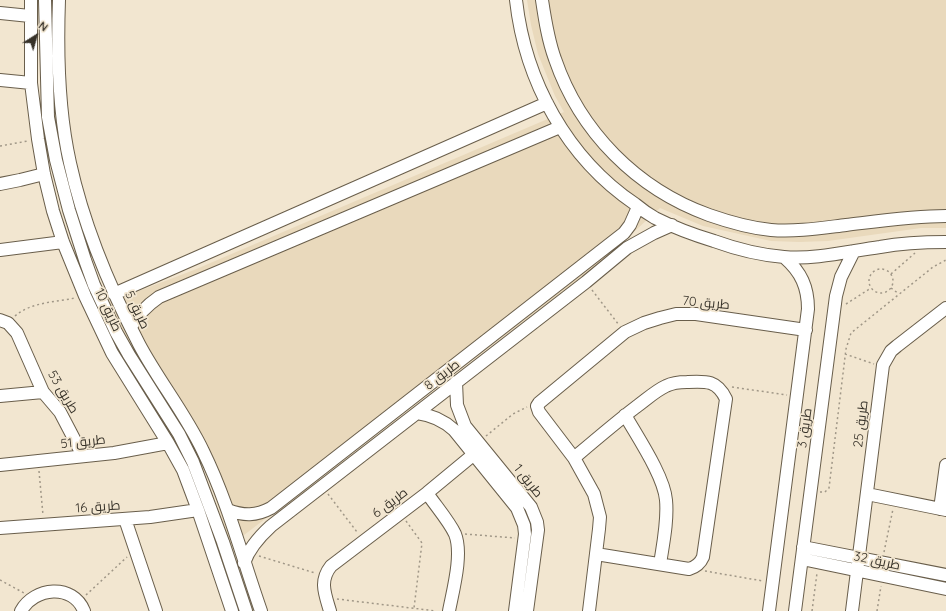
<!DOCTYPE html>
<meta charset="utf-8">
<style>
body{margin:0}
#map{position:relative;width:946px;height:611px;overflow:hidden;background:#f2e6d0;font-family:Quicksand,sans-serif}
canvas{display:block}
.north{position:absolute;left:16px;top:16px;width:40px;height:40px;-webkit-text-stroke:3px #f2e6d0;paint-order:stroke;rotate:37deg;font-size:11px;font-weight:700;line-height:16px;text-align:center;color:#373229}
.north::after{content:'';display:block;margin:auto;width:14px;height:18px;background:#373229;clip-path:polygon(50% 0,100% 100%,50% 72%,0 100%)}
</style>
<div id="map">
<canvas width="946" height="611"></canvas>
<div class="north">N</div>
</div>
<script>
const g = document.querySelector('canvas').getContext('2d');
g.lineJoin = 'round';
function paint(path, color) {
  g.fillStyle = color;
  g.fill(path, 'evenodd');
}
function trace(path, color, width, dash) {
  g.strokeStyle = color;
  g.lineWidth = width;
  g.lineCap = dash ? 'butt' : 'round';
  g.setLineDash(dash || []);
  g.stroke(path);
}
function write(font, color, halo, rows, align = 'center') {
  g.font = font + ' Quicksand,Cairo,sans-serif';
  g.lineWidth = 3.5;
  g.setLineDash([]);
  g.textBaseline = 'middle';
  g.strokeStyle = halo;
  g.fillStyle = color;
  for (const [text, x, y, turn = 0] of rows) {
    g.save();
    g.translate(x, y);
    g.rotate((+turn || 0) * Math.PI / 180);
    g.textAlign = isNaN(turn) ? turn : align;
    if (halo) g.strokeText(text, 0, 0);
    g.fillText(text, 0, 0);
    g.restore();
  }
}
paint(new Path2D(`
 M527,0H946V228H921L828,241L799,242L771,241L703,226L660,208L601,262L231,545L210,482L196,450L139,359L125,335L110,302L194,270L564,112L555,96L538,54L531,25Z`), '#e9d9bc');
const minor = new Path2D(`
 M31,0V83L38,139L44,174L53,211L63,242L85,296L112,353L168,443L183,470L198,510L232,611
 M45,0L48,117L56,160L69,210L85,260L94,285L116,332L129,355L179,434L193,462L223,542L246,611
 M59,0C57,54 58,110 70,163C84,227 109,286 139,344C158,380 185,413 203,451C228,502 242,557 261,611
 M516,0C525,81 567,158 635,204C641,209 648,214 655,218C673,227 694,235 714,241C736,249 760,255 784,257C814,260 850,251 880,247C902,243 924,242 946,242
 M542,0C545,20 548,40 555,59C580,132 637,189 709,215C729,222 750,228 771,230C796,232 821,228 846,225C879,221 913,216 946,216
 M0,13L30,16
 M0,80L31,83
 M0,184L20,180L44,174
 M0,250L63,242
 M114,294L547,103
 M0,320L8,323L17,333L43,392L60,412L83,456
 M131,327C138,314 146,306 159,297L560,127
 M456,382L457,405L465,426L531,507L537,522L538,530L527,611
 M0,396L43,392
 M417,413C432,415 443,420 454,430L517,508L524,525L525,534L515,611
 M625,415C638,438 664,476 666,500C668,521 663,544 660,564
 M574,458C594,441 615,423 636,407C646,400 655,391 666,386C672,383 681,382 687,382C706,381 717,380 726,399L703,557C700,564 696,567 689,569L596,554
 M0,465L114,453L168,443
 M427,493C435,505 449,521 455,534C463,554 453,590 449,611
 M867,494L946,510
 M940,509L946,465
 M228,510C244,516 256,516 271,508L624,233L630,225L638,207
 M125,519L156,611
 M0,528L150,517L198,510
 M803,547L946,575
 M802,559L946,589
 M244,563C249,548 259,537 271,526L586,282L627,248L654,233L672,225
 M21,611C34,587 73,583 84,611
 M330,611C325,594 319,581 331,566L427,493L473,455
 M589,611L599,529L600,517L594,494L574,458L539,412L537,406L539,403L625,332L644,323L660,318L676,314H696L806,330
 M769,611L808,309C808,287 801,272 785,258
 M795,611L836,296L841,277L854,251
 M852,611L883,365L891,351L897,346L946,308`);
trace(minor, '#695e4b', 14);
trace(new Path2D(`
 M0,146L28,141
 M869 281a12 12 0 1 1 24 0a12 12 0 1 1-24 0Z
 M891,274L915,253
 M891,288L899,294
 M592,290L619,325
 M846,304L871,288
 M15,316C31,302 56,302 75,298
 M845,354L874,364
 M732,387L787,395
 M486,436L513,414L527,407
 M39,471L43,515
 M820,492H825L829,488L846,349L851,333L933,267L946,260
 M328,494L357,532
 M406,521L422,543L414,608
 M465,534L515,538
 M884,552L893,509
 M259,556L315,573
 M705,571L763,581
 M0,580L24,593
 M86,595L127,557
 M337,599L436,611
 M812,611L817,573
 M877,611L881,586`), '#a09787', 1.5, [2, 3]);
trace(minor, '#fff', 12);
write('13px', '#373229', '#f2e6d0', [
 ["طريق 70",706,303,5],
 ["طريق 10",108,310,65],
 ["طريق 5",137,310,64],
 ["طريق 8",442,375,-38],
 ["طريق 53",63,392,59],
 ["طريق 25",861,424,-83],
 ["طريق 3",805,428,-82],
 ["طريق 51",83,442,-6],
 ["طريق 1",528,481,52],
 ["طريق 6",390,503,-37],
 ["طريق 16",98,507,-4],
 ["طريق 32",877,561,12]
]);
</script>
